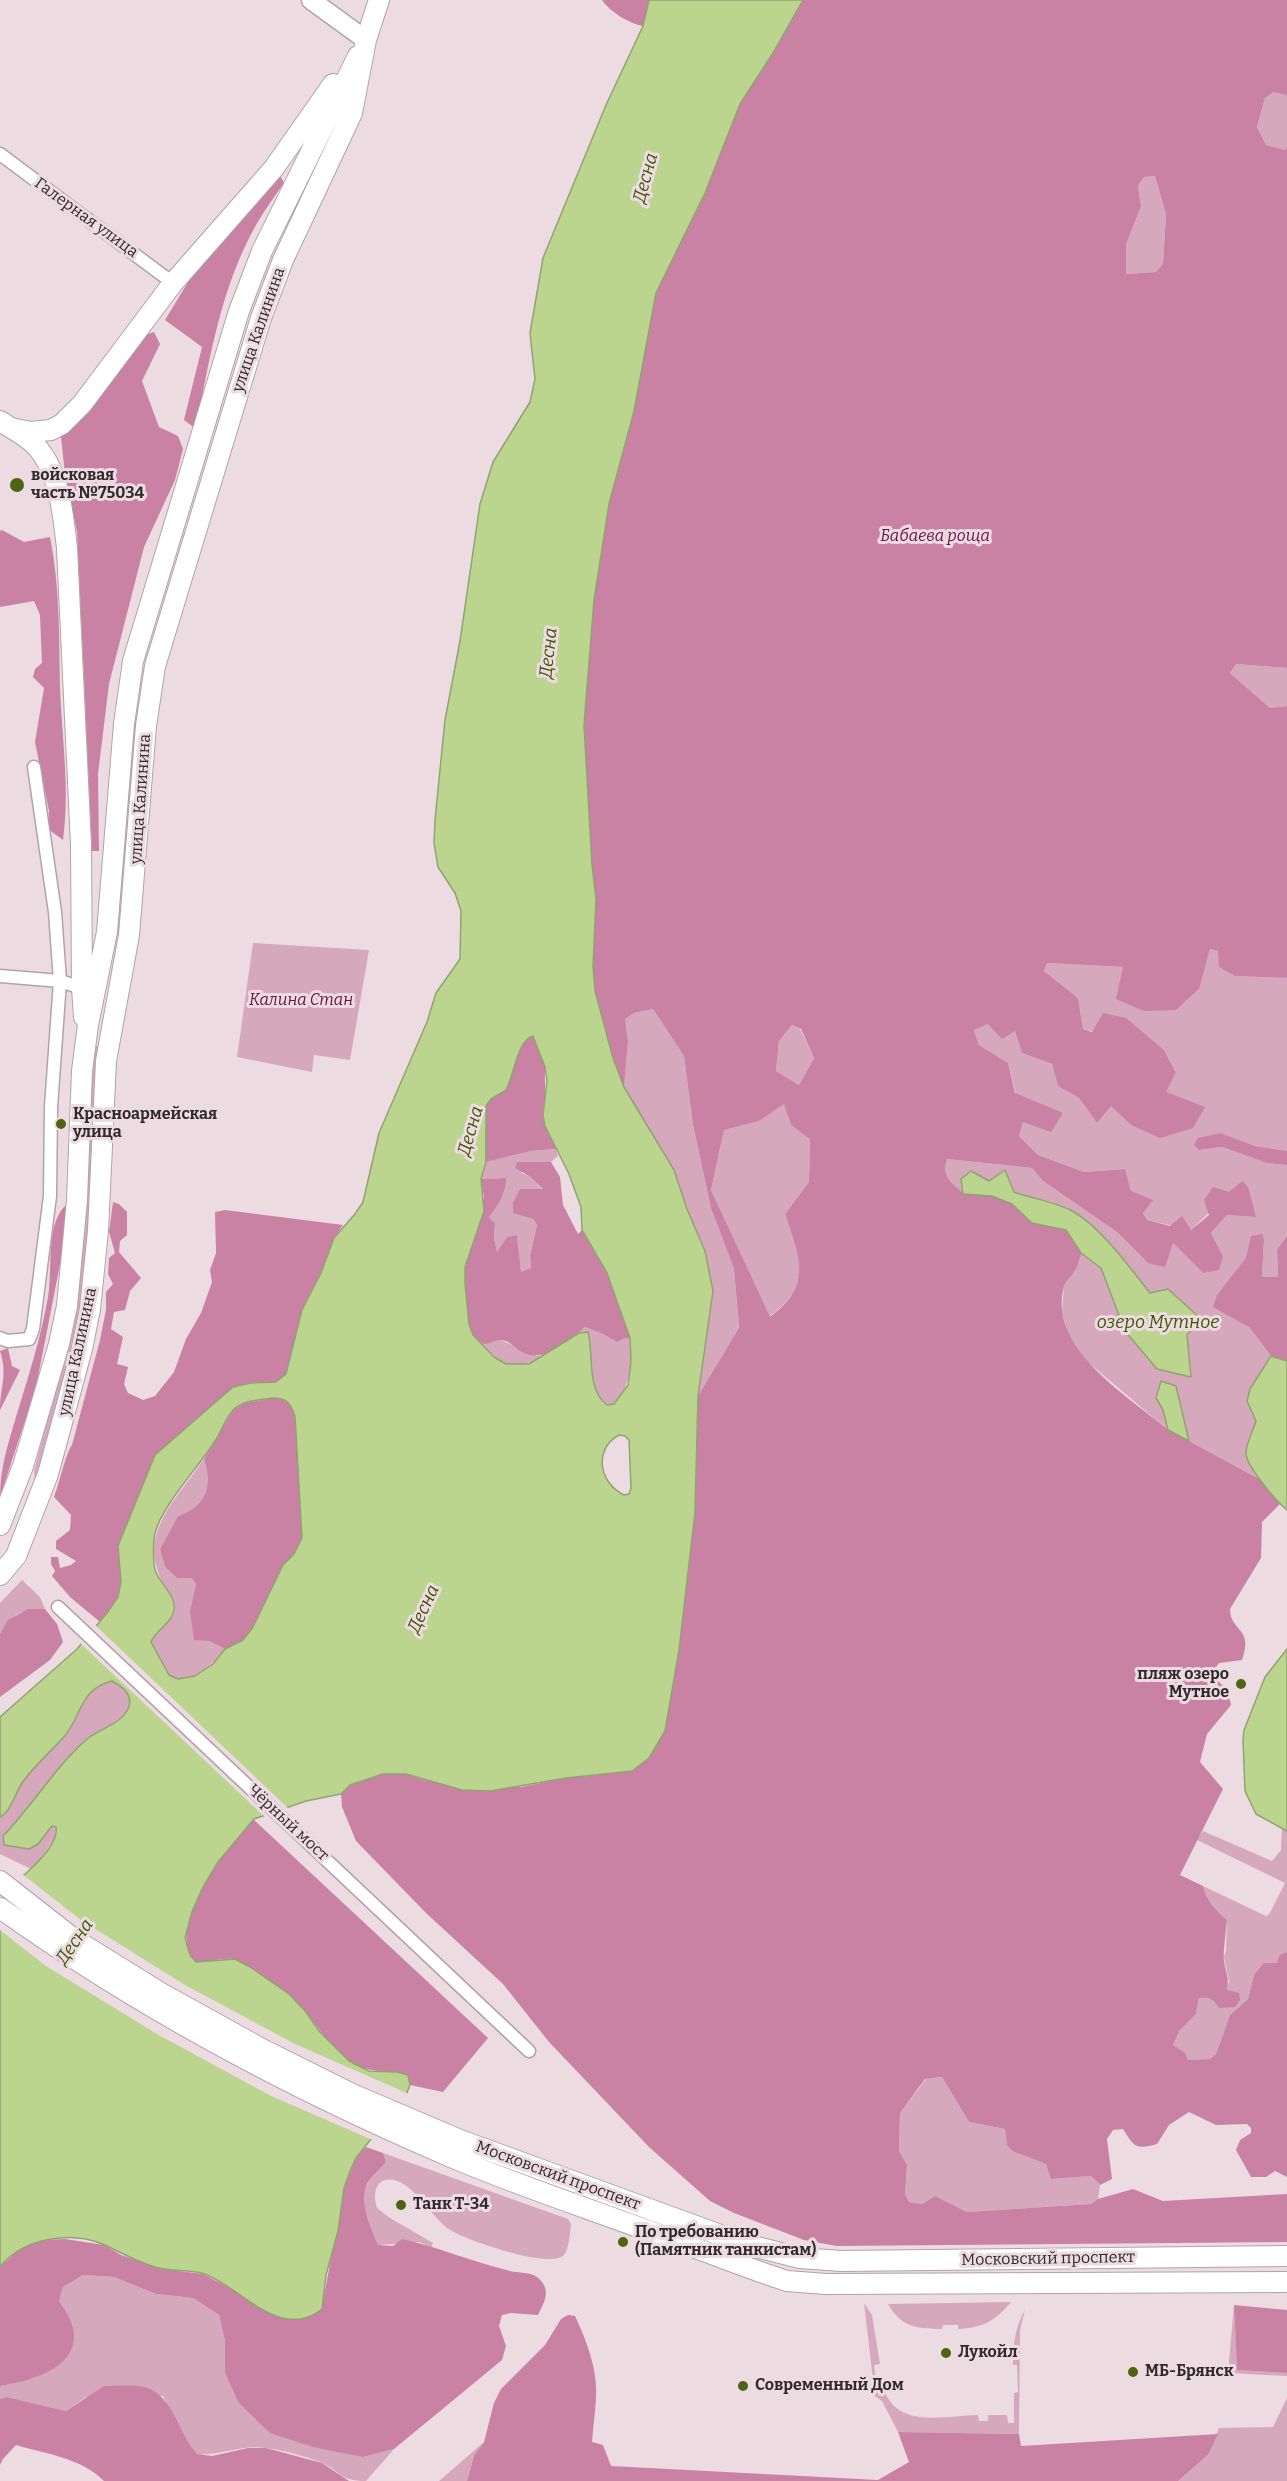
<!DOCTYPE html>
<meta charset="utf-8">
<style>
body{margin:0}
canvas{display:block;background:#eddbe2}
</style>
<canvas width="1287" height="2481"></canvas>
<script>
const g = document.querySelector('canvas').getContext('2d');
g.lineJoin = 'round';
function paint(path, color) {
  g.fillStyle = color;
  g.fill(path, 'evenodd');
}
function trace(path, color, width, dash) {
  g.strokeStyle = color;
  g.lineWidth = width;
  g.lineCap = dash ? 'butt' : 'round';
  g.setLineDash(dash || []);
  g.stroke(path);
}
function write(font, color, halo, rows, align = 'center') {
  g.font = font + ' Bitter,serif';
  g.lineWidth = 6;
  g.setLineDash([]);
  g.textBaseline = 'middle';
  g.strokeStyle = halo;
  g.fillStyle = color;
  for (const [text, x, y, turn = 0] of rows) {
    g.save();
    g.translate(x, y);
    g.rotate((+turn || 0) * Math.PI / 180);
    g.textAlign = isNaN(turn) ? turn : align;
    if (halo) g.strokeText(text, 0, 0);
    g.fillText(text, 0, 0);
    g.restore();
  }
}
paint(new Path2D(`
 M1273,91L1286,95L1287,98V147L1285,150L1266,145L1257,127L1265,98Z
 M1155,176L1166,214L1163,264L1156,272L1126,274V245L1141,206L1138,186L1144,177Z
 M1236,664L1287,668V706L1270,708L1230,673Z
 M253,943L369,950L350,1060L314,1055L312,1072L237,1057Z
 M1210,949L1218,951L1235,976L1287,978V1151L1255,1146L1221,1133L1199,1150L1222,1147L1267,1163L1287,1165V1236L1277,1249L1278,1277H1262L1264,1239L1217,1295L1249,1327L1271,1356L1250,1389L1247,1401L1256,1421C1244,1454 1241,1453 1263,1481L1189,1441L1176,1386L1156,1397L1163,1410L1168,1430L1083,1358L1068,1333L1062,1312L1064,1284L1075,1272L1081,1253L1101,1268L1125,1331L1157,1369L1191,1377L1187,1335L1200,1319L1168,1289L1150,1293L1111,1244L1052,1202L1031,1198L989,1181L963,1194C951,1183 942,1176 946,1159L1032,1168L1043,1181L1117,1232L1148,1263L1173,1243L1203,1273L1223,1256L1211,1233L1227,1215L1256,1217L1242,1181L1191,1230L1147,1220L1131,1191L1124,1169L1084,1172L1038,1155L1019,1136L1023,1122L1008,1063L979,1045L974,1030L988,1024L1015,1030L1022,1053L1052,1064L1058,1086L1079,1098L1097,1123L1111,1105L1131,1125L1166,1091L1176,1071L1164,1050L1083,1029L1078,998L1044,971L1047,963L1123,967L1176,1010L1198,990Z
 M653,1009L684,1056L693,1125L711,1208L734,1269L739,1329L698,1396L713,1291L674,1170L624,1087L628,1042L625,1019L634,1013Z
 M792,1025L800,1029L814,1058L799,1085L776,1071L779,1041Z
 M96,1046L99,1047V1053L89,1242L78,1328L35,1480L34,1471L76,1309L81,1272L91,1087Z
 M784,1103L791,1125L810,1138L809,1182L785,1214C801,1258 813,1285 769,1317L711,1190L724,1130L759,1121Z
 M556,1149L558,1156L551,1162H533L521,1173L529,1176L543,1190H536L524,1216L533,1219L537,1225L530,1256L531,1268L521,1273L517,1235L497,1253L494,1238L495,1223L489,1217C498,1206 507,1193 506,1178L481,1179L486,1162L531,1151Z
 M585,1327L603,1334L617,1342L625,1338H630C632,1363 631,1385 615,1404L607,1405C586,1389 594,1356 588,1332L579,1333Z
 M501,1340L536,1356H543C517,1371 501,1367 483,1344Z
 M204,1459C213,1487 206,1506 178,1516L160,1549L165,1567L177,1578H192L196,1584L190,1611L209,1641L225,1649C215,1662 188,1690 169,1675C161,1669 156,1651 151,1642L154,1632L166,1625L173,1599C130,1540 170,1508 204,1459Z
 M22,1580L40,1597L45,1609C22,1609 11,1614 0,1634V1603Z
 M112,1681C123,1687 134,1695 128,1709C122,1724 99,1729 87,1739C55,1767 33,1805 3,1836L5,1845L38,1844L52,1825L56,1827L55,1838L33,1870L0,1854V1817C11,1811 15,1794 22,1783C34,1766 49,1753 63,1738C82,1717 79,1689 112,1681Z
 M1282,1828L1287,1831V1952L1277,1963L1254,1975L1248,1999L1230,2015L1216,2054L1210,2059L1188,2060L1173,2045L1178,2031L1196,2014L1199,1998L1207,1996L1215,2000L1227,1990L1229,1982L1224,1957L1226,1950L1227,1920C1215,1910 1207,1901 1203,1886L1266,1916L1270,1913L1285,1883L1197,1840L1203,1831L1272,1861L1281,1850Z
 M942,2077L969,2122L1005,2129L1007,2145L1012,2151L1046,2164L1052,2179L1091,2176L1100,2185L1098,2199L1091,2204L967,2212L935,2196L922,2204L909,2202L905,2194L907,2165L899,2152L900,2113L926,2079Z
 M383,2153L568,2219L571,2224C570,2233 569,2249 564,2255C550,2270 462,2239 447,2228C432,2216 421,2196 405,2185C383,2171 370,2185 377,2208L390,2218L433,2243L431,2247L419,2242L378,2245C371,2228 359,2203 367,2185C371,2177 380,2169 386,2162Z
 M83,2275L114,2277L156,2294L193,2298L219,2315L225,2341V2373L238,2402L363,2457L394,2449L366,2481C338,2481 342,2471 320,2462C304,2456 283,2450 266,2448C242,2444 220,2456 197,2454L187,2444L163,2396L86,2397L66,2411L7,2397L0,2399V2386C48,2379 101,2354 59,2301L63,2287Z
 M1011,2302C995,2321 983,2328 958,2329V2325H943L942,2329C917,2329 901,2327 888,2304Z
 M864,2303L872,2315L880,2364L874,2365L876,2383H882C893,2430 941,2416 978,2415L979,2421H988V2415H1007L1008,2423H1014V2393L1018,2392L1017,2365H1013C1013,2344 1015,2328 1025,2310L1020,2330L1019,2434L898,2432L882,2401L875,2396Z
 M1234,2305L1237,2370L1287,2373V2376L1228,2373Z
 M1287,2398V2481H1178L1208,2455L1219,2428L1273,2427Z
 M484,2442L474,2456L467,2481H439Z`), '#d6a8bc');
paint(new Path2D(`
 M602,0H649L643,26C630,24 609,11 602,0Z
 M803,0H1287V98L1286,95L1273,92L1265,98L1257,127L1266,145L1285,150L1287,147V668L1236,664L1230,673L1270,708L1287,706V978L1235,976L1219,967L1218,951L1210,949L1199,989L1176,1010L1144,1011L1116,999L1123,967L1047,963L1044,971L1078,998L1083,1029L1092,1032L1103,1013L1126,1018L1164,1050L1176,1072L1166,1092L1205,1107L1193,1128L1160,1138L1131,1125L1111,1106L1097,1123L1079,1098L1058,1086L1052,1064L1022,1053L1015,1031L1002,1039L988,1024L974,1030L979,1045L1008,1063L1015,1093L1063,1113L1051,1132L1023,1122L1019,1136L1038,1155L1084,1172L1125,1169L1131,1191L1153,1200L1143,1213L1147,1220L1170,1226L1182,1216L1191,1230L1209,1215L1204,1200L1213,1187L1229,1192L1242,1181L1248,1187L1256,1217L1227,1215L1211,1233L1223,1256L1219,1270L1203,1273L1173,1243L1165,1267L1148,1263L1117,1232L1043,1181L1032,1168L947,1159C941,1175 951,1183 963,1193L961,1179L971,1171L989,1181L1005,1170L1014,1192C1033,1199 1054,1201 1072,1211C1100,1226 1130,1268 1150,1293L1168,1289L1201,1319L1187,1335L1191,1377L1157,1369L1125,1331L1101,1267L1081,1254C1079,1259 1078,1266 1075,1271C1072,1277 1066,1280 1064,1286C1047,1348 1127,1395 1167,1429L1163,1410L1156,1398L1161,1381L1176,1386L1189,1441L1263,1481L1280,1504L1262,1522L1261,1558L1230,1609C1230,1632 1254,1627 1242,1660L1219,1663L1211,1674L1228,1691L1231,1705L1207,1734L1200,1762L1223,1789L1180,1875L1203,1886C1207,1901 1215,1910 1227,1920C1226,1931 1223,1952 1224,1960C1225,1971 1230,1979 1227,1990L1239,1993L1240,2000L1235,2007L1219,2008C1214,1999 1209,1996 1199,1998L1196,2014L1179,2031L1173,2045L1185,2053L1188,2060L1210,2059L1216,2054L1230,2015L1248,1999L1254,1975L1264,1963H1277L1280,1955L1287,1952V2177L1275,2171L1266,2177H1251L1236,2150L1240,2140L1251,2133V2128L1247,2124L1216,2125L1189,2112L1169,2125L1157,2144C1136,2150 1134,2147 1123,2129L1113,2130L1107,2139L1112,2179L1100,2185L1091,2176L1051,2179L1046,2164L1012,2151L1007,2145L1005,2129L969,2122L942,2077L925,2079L900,2113L899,2151L907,2165L905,2194L909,2202L922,2204L935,2196L967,2212L1091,2204L1098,2199L1133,2189L1163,2201L1287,2194V2242L837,2246L804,2240L734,2213L710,2201L649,2147L549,2042L503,1984L426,1913L356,1841L342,1807L341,1794L350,1785L383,1774H406L427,1781L521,1787L566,1778L600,1775L665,1731L679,1650L695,1512L698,1396L739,1328L734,1269L711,1208L693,1125L684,1056L653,1009L634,1013L625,1019L628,1042L624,1087L613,1058L595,991L593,966L596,899L592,865L584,725L594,600L609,504L656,293L705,193L740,104L773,53ZM1155,176L1166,214L1163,264L1156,272L1126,274V245L1141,206L1138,186L1144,177ZM792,1025L801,1029L814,1058L799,1085L776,1071L779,1041ZM784,1104L791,1125L810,1139L809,1182L785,1214C800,1258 813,1285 770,1317L711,1190L724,1130L759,1121Z
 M280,175L284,183C274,197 264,211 256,225C221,287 209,360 196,429L184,420L202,347L165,320L196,269Z
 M154,332L160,344L142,381L159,427L178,436L183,449L175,480L144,547L109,684L98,774L99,851H92L77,532L65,474L61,437L82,417L143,336Z
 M2,530L24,542L50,537C60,587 59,637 60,688C62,739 70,790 63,840L48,829L49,811L35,742L44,688L33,677L35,669L42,663L40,615L34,601L0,607V531Z
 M533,1036L545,1067V1126L556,1149L531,1151L486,1162V1106L491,1099L506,1090C514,1076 517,1040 533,1036Z
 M1221,1133L1255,1146L1287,1151V1165L1267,1163L1222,1147L1199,1150L1194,1145L1198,1138Z
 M517,1162H551L560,1177L563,1205L578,1234L582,1230L607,1273L630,1338H625L617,1342L603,1334L585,1327C569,1342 544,1364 522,1352C515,1348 510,1341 502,1340C495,1340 490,1344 483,1344L473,1335L469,1324L465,1284V1267L484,1197L481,1179L506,1178C507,1192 498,1206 489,1217L495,1223L494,1238L497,1252L507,1237L517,1235L521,1272L531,1268L530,1256L537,1225L533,1219L513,1213V1203L520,1189H543L529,1176L515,1168Z
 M113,1202L119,1204L127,1212V1235L120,1241L119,1252L141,1278L130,1291L125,1310L114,1312L111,1329L123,1337L117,1364L128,1367L124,1384L128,1393L143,1400L155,1396L174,1372L186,1339L201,1313L212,1282L210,1270L216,1253L215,1212L225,1210L343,1225L334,1238L321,1273L302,1310L286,1374L276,1382L251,1383L155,1455L118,1546L121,1582L118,1597L100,1622L70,1597L52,1576L55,1571L51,1564V1557H58L60,1568L71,1565L76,1561L56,1549V1541L70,1530L71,1515L54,1497C60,1482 65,1455 72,1445L100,1340L106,1310V1292L113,1284L108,1274L109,1258L115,1253L109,1232Z
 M66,1205L63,1249L36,1387L0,1497C0,1468 8,1444 16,1417C28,1378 41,1337 48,1297C53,1270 45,1224 66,1205Z
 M1262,1234L1264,1239L1262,1277H1278L1277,1249L1287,1236V1361L1271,1356L1249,1327L1213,1307L1217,1295L1246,1258L1251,1236Z
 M8,1348L12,1366L20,1370L0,1410C0,1386 8,1376 0,1351Z
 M272,1398C287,1398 290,1402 295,1416L302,1538L294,1554L283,1565L253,1627L243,1640L225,1649L209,1641L194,1640L190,1611L196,1584L192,1578H177L165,1567L160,1549L178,1516C206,1506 213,1487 204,1459L233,1410L245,1403Z
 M28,1609H45L57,1624L63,1642L50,1660L0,1697V1634L8,1620Z
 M253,1819L488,2038L443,2092L410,2085L408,2075C388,2069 368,2074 350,2062C333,2051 320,2029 307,2014C298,2003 246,1961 233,1959C221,1958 209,1962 196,1962C162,1922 228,1850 253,1819Z
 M366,2147L383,2153L386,2162C380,2169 371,2177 367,2184C359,2203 371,2228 378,2245L393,2246L402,2239C438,2247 473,2262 510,2271C518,2273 531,2272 537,2277C552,2289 545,2301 538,2315L511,2313L502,2315L499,2326L506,2346L502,2360L394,2449L363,2457L313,2447L270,2433L238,2402L225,2373V2341L219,2315L193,2298L156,2294L114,2277L83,2275L63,2287L59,2301C101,2355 48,2379 0,2386V2267L22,2247L42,2240L65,2239L104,2245L121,2255L162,2269L203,2274L245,2296H324L344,2188L356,2158Z
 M1234,2305L1287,2310V2373L1237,2370Z
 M568,2315L575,2316C587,2342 598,2370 596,2399C595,2414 593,2428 592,2442L603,2445L611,2466L878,2480L909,2462L898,2432L1019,2434L1021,2446L1218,2434L1208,2455L1178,2481H467L474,2456L484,2442L494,2403L501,2389L545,2345L561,2319Z
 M104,2386C115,2386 127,2385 138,2386C173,2389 177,2433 197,2454L212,2456L248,2448H266L322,2463L349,2481H104C82,2458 46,2454 16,2445L3,2459L0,2465V2399L7,2397L66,2411Z`), '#c982a3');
const water = new Path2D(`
 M649,0H803L773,53L740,104L705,193L656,293L634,411L609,504L594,600L584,725L592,865L596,899L593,966L595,991L613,1058L624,1087L674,1170L687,1209L705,1251L713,1291L698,1396L695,1512L679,1650L665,1731L649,1758L632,1771L566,1778L490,1791L462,1790L406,1774H383L350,1785L341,1794L306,1801L254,1819L218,1862L202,1889L192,1912L185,1938L190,1955L196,1962L235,1959L250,1967L289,1994L306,2012L319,2031L349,2061L369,2071L397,2072L408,2075L410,2085L406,2095L356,2158L350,2171L344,2188L338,2231L326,2275L322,2309C281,2342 243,2289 205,2274C189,2269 171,2272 155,2267C137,2262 122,2253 105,2245C71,2230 23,2238 0,2267V1895C16,1882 60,1849 56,1827L52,1826L38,1844L29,1849L4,1845L3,1836C33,1805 55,1767 87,1739C99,1729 121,1724 128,1709C134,1695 123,1687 112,1681C79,1689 82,1717 63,1738C49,1753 34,1766 22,1783C15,1794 11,1811 0,1817V1717L77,1649L107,1613L118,1597L121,1582L118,1546L155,1455L233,1387L251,1383L276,1382L286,1374L302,1310L321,1273L334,1238L355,1214L363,1202L379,1133L427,1022L436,993L460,959L461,911L455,893L438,867L434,843L435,820L445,720L460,641L480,504L493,462L530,402L535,379L530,333L543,258L606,105L643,26ZM533,1036L545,1067L547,1080L543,1116L545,1126L569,1174L581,1207L582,1230L607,1273L630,1338L631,1362L628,1385L614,1404L607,1405C586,1389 594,1355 588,1332L579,1333L529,1364H506L494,1357L473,1335L469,1324L465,1284V1267L484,1211L481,1179L486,1162V1106L491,1099L506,1090C514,1076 517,1040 533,1036ZM272,1398C287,1398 290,1402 295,1416L302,1538L294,1554L283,1565L253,1627L243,1640L225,1649L213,1664L195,1676L178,1679L169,1675L151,1642C156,1629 172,1624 174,1610C177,1596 159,1583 155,1570C153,1561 153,1542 155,1533C161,1507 200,1465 215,1441C221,1432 226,1417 233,1410C243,1400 259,1400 272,1398ZM619,1435L625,1436L629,1440L631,1488L629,1494L624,1495C599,1483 593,1449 619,1435Z
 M1005,1170L1014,1192C1033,1199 1054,1201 1072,1211C1100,1226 1130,1268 1150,1293L1168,1289L1201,1319L1187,1335L1191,1377L1157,1369L1125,1331L1101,1268L1081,1253L1066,1230L1032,1223L1012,1204L992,1196L963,1194L961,1179L971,1171L989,1181Z
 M1271,1356L1287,1361V1510C1276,1501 1246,1466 1246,1453C1246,1443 1253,1431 1256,1421L1247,1401L1250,1389Z
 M1161,1381L1176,1386L1189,1441L1168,1430L1163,1410L1156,1398Z
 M1287,1649V1831L1256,1814L1245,1791L1243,1740L1244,1730L1265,1677Z`);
paint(water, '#bbd58f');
trace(water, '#92a272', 1.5);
paint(new Path2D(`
 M94,1624L290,1810L266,1818L79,1642Z
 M22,1874L81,1920L185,1985L295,2044L409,2094L408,2096L375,2141L271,2096L157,2034L46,1966L0,1930V1891Z`), '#eddbe2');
const street = new Path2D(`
 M0,154L173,283
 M0,976L60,981L82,988
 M0,1338L8,1341L29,1339L33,1329L50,1196L51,1107L60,981L55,912L34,767
 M58,1607L529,2051`);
const secondary = new Path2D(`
 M311,0L366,40`);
const primary = new Path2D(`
 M0,421C12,429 25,435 35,445C60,471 63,515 67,548L81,845L82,988L84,1017
 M16,429L31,432L51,430L62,424L82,404L173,283L274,168L333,84
 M0,1525L23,1466L59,1344L67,1306L77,1200L82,1071L88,1025L107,932L124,724L133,661L239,311L262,251L358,56
 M0,1575L16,1556L48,1474L82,1349L90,1309L98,1231L106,1061L129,935L146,726L155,666L261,318L283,260L352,113L366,40L379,0
 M0,1881L74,1939L161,1993L264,2050L352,2094L460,2140L745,2244L800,2258L841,2261L1287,2256
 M0,1908C141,2009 292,2089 451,2157C512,2183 575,2204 638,2227C688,2244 737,2265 787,2281L826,2284L1287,2282`);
trace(street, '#b3a2a9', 15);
trace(secondary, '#b3a2a9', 21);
trace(primary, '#b3a2a9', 22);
trace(street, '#fff', 12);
trace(secondary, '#fff', 18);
trace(primary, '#fff', 20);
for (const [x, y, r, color] of [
 [17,485,8,"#4d6413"],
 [61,1124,6,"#4d6413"],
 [1241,1684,6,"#4d6413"],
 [401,2205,6,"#4d6413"],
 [623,2242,6,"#4d6413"],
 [946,2353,6,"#4d6413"],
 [1133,2372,6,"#4d6413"],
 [743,2386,6,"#4d6413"]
]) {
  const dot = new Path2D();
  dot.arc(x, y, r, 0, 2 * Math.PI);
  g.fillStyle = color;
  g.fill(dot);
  trace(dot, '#eddbe2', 2);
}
write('16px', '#312a2d', '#eddbe2', [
 ["Галерная улица",86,218,36],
 ["улица Калинина",259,330,-71],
 ["улица Калинина",141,799,-86],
 ["улица Калинина",78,1352,-78],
 ["Чёрный мост",288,1823,43],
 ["Московский проспект",558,2176,20],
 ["Московский проспект",1048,2259,-1]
]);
write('bold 16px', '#312a2d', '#eddbe2', [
 ["войсковая",31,476],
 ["часть №75034",31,494],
 ["Красноармейская",73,1115],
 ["улица",73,1133],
 ["пляж озеро",1229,1675,"right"],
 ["Мутное",1229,1693,"right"],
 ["Танк Т-34",413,2205],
 ["По требованию",635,2233],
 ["(Памятник танкистам)",635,2251],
 ["Лукойл",958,2353],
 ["МБ-Брянск",1145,2372],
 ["Современный Дом",755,2386]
], 'left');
write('italic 16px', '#681244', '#eddbe2', [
 ["Бабаева роща",935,537],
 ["Калина Стан",301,1001]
]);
write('italic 18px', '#405606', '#eddbe2', [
 ["Десна",646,178,-75],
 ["Десна",549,653,-84],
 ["Десна",471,1131,-74],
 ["озеро Мутное",1158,1323],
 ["Десна",424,1609,-65],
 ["Десна",75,1942,-55]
]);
</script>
